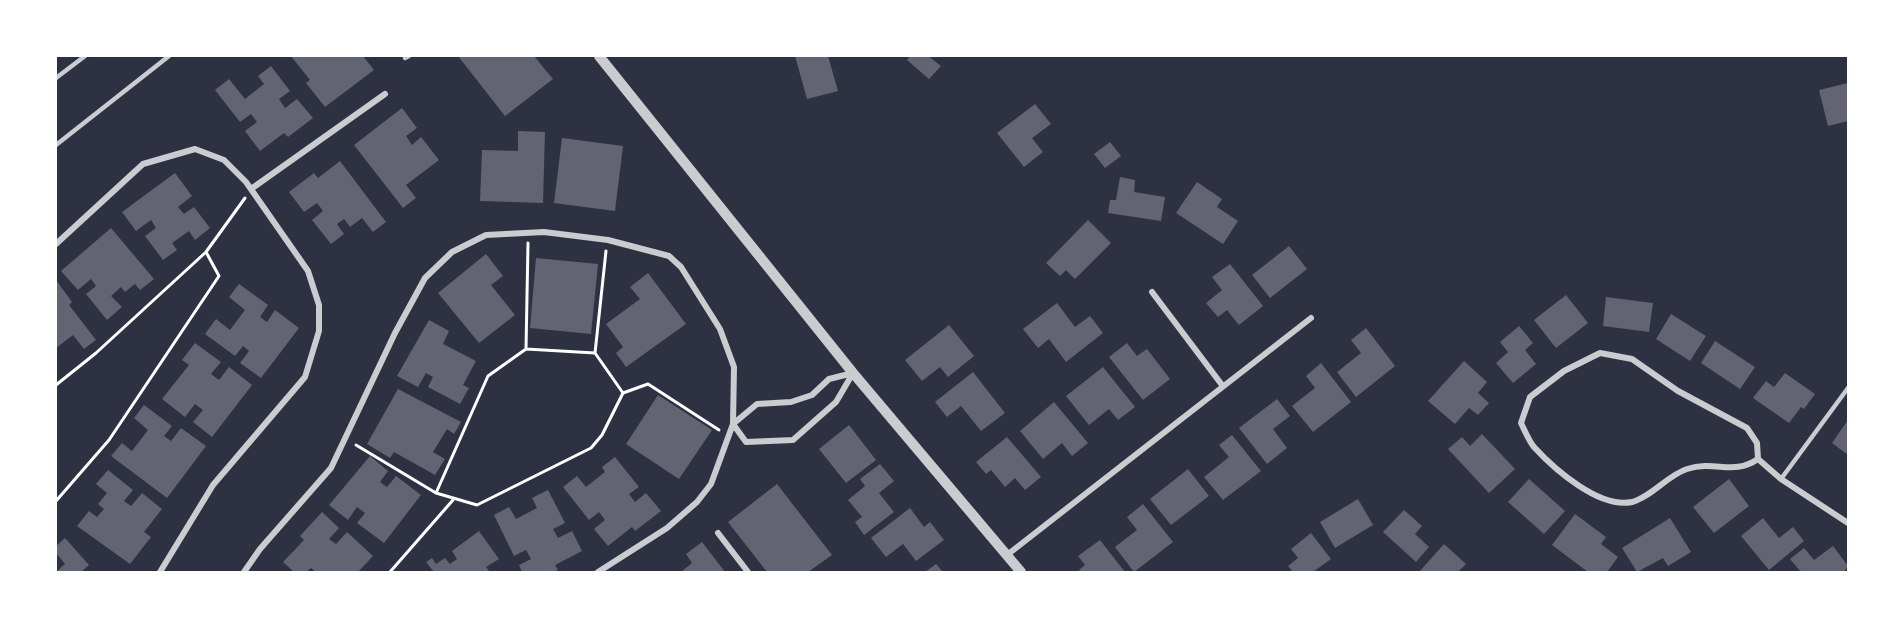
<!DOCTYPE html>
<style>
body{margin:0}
#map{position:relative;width:1904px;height:628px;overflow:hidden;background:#2d3142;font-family:"Asap Condensed",sans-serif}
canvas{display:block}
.frame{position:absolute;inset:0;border:57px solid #fff;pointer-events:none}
</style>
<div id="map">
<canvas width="1904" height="628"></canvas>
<div class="frame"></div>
</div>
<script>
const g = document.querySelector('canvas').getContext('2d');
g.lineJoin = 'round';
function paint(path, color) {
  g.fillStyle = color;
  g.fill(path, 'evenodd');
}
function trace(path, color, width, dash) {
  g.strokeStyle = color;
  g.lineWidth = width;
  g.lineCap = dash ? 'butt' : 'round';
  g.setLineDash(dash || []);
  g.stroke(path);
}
paint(new Path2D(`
 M291,56H363L374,70L325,107L306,83L310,80Z
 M458,56H534L553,79L505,116Z
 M795,56H828L838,91L807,99Z
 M910,56H928L941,66L929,79L907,60Z
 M271,66L290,91L279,99L285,108L297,99L313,118L288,137L284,133L260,151L245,131L257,122L251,114L240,122L215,90L229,79L245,99L264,84L258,76Z
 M1848,83V121L1828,126L1819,90Z
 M1035,104L1051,124L1032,138L1043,152L1024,167L997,133Z
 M402,108L417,128L406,136L412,145L421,137L439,160L406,185L416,198L403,208L354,145Z
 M518,131L545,132L543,203L480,201L482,150L518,151Z
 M562,138L623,146L615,211L554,203Z
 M1110,142L1121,156L1105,168L1094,154Z
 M340,161L386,222L373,232L362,218L350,227L344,219L337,224L344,234L331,244L312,220L323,211L317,203L304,212L289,192L314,173L318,178Z
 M175,173L192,196L178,207L184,214L194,207L210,228L195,240L189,231L172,243L177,250L163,260L145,236L156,228L151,220L136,231L122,212Z
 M1120,177L1135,180L1134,192L1165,197L1161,221L1108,213L1110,200H1116Z
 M1197,182L1222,199L1217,207L1238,221L1223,244L1176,213Z
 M1088,220L1111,243L1075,279L1066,270L1060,276L1046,263Z
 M111,228L154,279L140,290L135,284L125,292L121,287L111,296L122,307L107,320L86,294L96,286L91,279L78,290L61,271Z
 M1289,246L1307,269L1270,298L1252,275Z
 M486,254L503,276L491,285L515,315L479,343L438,293Z
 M536,258L598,264L591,334L530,328Z
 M1230,264L1263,306L1239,325L1227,310L1218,317L1206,303L1222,290L1212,277Z
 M648,273L686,324L626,367L616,353L623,347L606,324L640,299L630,287Z
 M56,280L72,302L69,305L96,340L84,349L73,335L56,348Z
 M239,284L268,305L260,317L267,322L275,310L299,328L261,378L240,363L249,351L243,346L235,356L205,334L216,319L230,330L245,310L229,297Z
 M1566,295L1588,323L1556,348L1534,320Z
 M1606,297L1653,303L1649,332L1603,326Z
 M1057,303L1075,327L1090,316L1103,333L1066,362L1049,339L1038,348L1023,329Z
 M1671,314L1706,336L1690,361L1656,339Z
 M429,320L449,331L443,344L476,361L463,385L469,388L460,404L428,387L433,377L426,373L418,387L397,376Z
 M949,325L974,356L948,377L940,367L922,381L905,360Z
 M1519,326L1533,343L1525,350L1536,364L1513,383L1496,363L1508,352L1500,342Z
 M1366,328L1395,366L1356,397L1337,372L1361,353L1351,340Z
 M1715,341L1755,367L1740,389L1701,363Z
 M195,343L221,362L211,374L219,380L229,367L252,385L212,437L193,422L203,410L195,404L185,417L162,399L189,365L182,360Z
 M1127,343L1137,356L1147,349L1170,379L1143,400L1109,357Z
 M1464,361L1487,382L1478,393L1489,403L1478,415L1469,408L1455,424L1428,401Z
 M1321,363L1351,402L1313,432L1292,406L1315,388L1306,376Z
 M1103,367L1135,407L1118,420L1109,409L1089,425L1066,396Z
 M973,372L1005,413L981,431L961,406L947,417L935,402Z
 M1785,373L1815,394L1804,409L1801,407L1789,423L1753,398L1766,381L1774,387Z
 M398,389L461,422L454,434L447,429L433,452L445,459L435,475L394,452L390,458L367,444Z
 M658,395L712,430L679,479L626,444Z
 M1277,399L1290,416L1273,429L1287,448L1267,464L1239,428Z
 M1054,402L1088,443L1072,456L1062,443L1043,459L1020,431Z
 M144,405L172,426L164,436L171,441L181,428L206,446L167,498L111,456L122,443L132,451L148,430L134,418Z
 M1848,420V455L1832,443Z
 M849,425L876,460L846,483L819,449Z
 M1482,434L1515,469L1489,493L1448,449L1462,437L1470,446Z
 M1232,435L1261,471L1223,500L1204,477L1229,457L1219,445Z
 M1007,437L1041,477L1025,490L1015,478L1005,487L991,470L986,474L976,462Z
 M370,456L388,471L380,482L387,487L396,476L421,495L384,543L357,523L365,513L357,507L348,520L329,505Z
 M615,457L639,487L629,494L635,502L646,493L661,511L635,531L632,527L608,546L594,529L605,520L599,512L589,520L563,487L577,476L586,487L605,472L602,467Z
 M880,464L894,481L879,493L894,512L864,535L855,522L862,517L848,500L865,486L860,479Z
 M1188,469L1209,496L1171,525L1150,499Z
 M108,470L133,490L124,501L131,506L142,493L162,509L144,532L151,537L130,564L77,526L89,511L97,517L104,509L98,504L107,493L96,484Z
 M1529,479L1565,511L1544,534L1508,502Z
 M1729,479L1749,506L1714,533L1693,507Z
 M777,484L832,555L808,572H767L728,522Z
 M548,490L565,523L553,529L558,538L572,531L582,551L555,565L558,570L552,572H522L519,565L531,559L526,550L514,556L494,515L509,507L516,519L537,508L532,498Z
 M1358,499L1373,525L1335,548L1320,522Z
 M1143,504L1173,542L1134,572L1115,547L1137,530L1127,517Z
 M910,508L924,527L930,522L944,540L916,561L903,544L886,557L871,538Z
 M1404,510L1422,526L1415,534L1429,547L1416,562L1383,532Z
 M322,512L339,528L329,539L336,544L347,532L373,556L358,572H316L311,568L306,572H294L283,562L304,540L300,536Z
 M1575,514L1606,537L1601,544L1618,557L1607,572H1588L1552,545Z
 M1670,518L1691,552L1668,566L1663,558L1637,572L1622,548Z
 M1763,518L1779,538L1793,527L1804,541L1769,570L1741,536Z
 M479,531L499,559L486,567L490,572H434L426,562L432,558L436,564L445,558L450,564L457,559L452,551Z
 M1311,533L1331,559L1313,572H1293L1288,566L1298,558L1291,549Z
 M65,538L89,565L81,572H56L65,564L56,553V546Z
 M1100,540L1125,572H1081L1079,570L1085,565L1078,556Z
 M702,542L725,572H681L692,563L686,554Z
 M1444,544L1466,564L1458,572H1419Z
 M1833,546L1848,566L1844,572H1801L1790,559L1804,548L1814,560Z
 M936,564L943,572H925Z`), '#626471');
trace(new Path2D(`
 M528,243L526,349L595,353
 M606,251L595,353L623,393L648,384L719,430
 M56,385L96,353L206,252L245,198
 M356,445L436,493L488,376L526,349
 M436,493L477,505L591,448L602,435L623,393
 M56,501L109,440L219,276L206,252
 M390,572L453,500`), '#fff', 3);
trace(new Path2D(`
 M405,58L409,56
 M56,78L85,56
 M56,145L169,56
 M1781,479L1848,388`), '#caccd0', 4.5);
trace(new Path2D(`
 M251,189L385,94
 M56,244L143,164L195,149L224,160L246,182L308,271L319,305V331L305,377L213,485L160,572
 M1152,292L1222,385
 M733,424L746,442L793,440L836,402L853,373
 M733,424L757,404L791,402L812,395L829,379L853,373
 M1758,459C1733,476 1716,460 1687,469C1668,475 1651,497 1632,502C1600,509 1555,470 1534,447C1529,441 1525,431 1521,423L1530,397L1564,371L1600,353L1632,359L1678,391L1747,428L1757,443L1758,459L1781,479L1848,523
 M718,533L748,572
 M1007,555L1311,318
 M244,572L260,549L331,468L395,333L425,278L452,252L486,235L544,232L608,240L669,256L681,267L720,329L734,367L733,424L711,484L697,502L667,528L598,572`), '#caccd0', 6);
trace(new Path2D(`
 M599,56L853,373L1021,572`), '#caccd0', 10);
</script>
